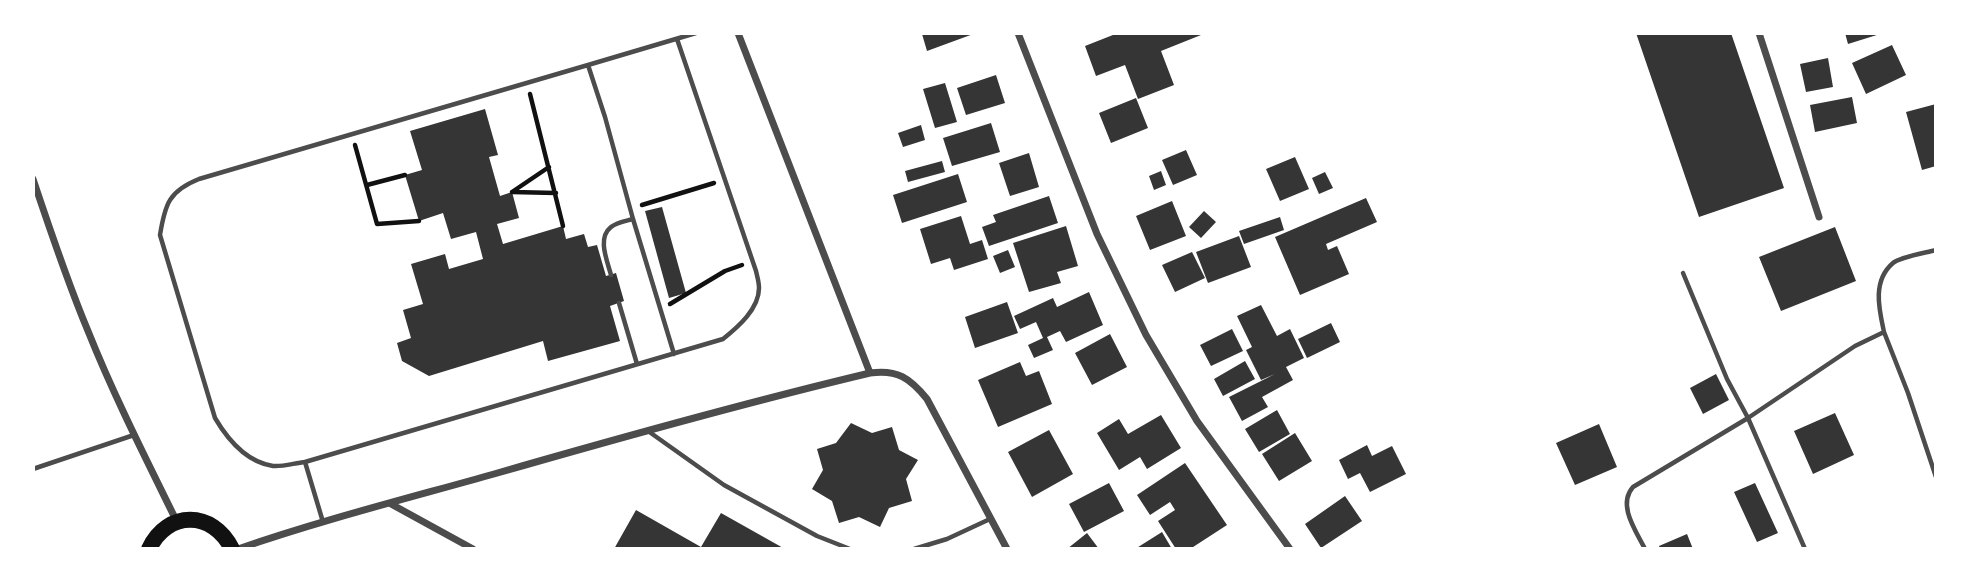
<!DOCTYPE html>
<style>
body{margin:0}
#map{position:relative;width:1969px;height:582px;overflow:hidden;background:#fff;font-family:Overpass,sans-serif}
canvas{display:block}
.frame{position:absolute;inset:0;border:35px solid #fff;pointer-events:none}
</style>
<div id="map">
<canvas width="1969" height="582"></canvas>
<div class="frame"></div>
</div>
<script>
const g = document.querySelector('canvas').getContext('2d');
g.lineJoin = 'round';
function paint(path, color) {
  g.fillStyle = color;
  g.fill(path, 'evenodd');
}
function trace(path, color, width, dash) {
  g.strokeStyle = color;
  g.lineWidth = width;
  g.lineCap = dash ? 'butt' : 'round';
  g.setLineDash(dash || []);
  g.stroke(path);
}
paint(new Path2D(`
 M976,33L927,51L922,34L924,33Z
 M1118,33H1206L1161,51L1174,85L1138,99L1125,65L1096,76L1085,46Z
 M1636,33H1731L1784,188L1699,217Z
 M1845,33H1880V34L1848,44Z
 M1892,45L1906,75L1866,94L1852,63Z
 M1828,58L1833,87L1806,92L1800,64Z
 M996,75L1005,103L966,115L957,88Z
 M945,83L957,122L935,128L923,89Z
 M1852,97L1857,123L1815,132L1810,105Z
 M1136,98L1148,128L1111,143L1099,113Z
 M1936,104V166L1922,170L1906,112Z
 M485,109L498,155L489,157L500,196L512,192L519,218L497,224L503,244L563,226L566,239L584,234L588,247L597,245L606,276L616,273L624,301L610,306L620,341L548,361L543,341L429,376L402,361L397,343L411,338L403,310L423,304L411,264L445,254L449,269L483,259L476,232L451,239L443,213L419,221L405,175L422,170L410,131Z
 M991,123L1000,152L952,166L943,138Z
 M921,125L925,140L903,147L898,133Z
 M1186,150L1197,175L1173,185L1162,160Z
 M1029,153L1039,187L1010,196L999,163Z
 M1295,157L1309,189L1280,201L1266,169Z
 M942,161L945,172L908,182L905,171Z
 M1161,171L1166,185L1154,190L1149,176Z
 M1325,172L1333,188L1319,194L1312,178Z
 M958,174L967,202L902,223L893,195Z
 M1049,196L1058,223L989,246L982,227L996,222L993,215Z
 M1366,198L1377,222L1326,244L1328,250L1337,246L1349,274L1300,295L1275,237Z
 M1172,201L1186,236L1150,250L1136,216Z
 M662,207L686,293L669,298L645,211Z
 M1204,211L1216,222L1201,238L1189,227Z
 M961,216L970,244L982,240L988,259L954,270L950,258L931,264L920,229Z
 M1280,217L1284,230L1244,244L1239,231Z
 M1066,226L1078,266L1057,272L1061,283L1029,292L1013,243Z
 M1835,227L1856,281L1781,311L1759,257Z
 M1239,236L1251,267L1208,283L1196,252Z
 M1008,250L1015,267L1000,273L993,256Z
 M1192,252L1205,278L1175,292L1162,265Z
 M1089,292L1103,325L1066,342L1060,331L1047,337L1053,350L1034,358L1028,345L1043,338L1036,322L1020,329L1014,316L1053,298L1057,307Z
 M1007,302L1018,333L975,348L965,317Z
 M1261,305L1277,336L1290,329L1304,358L1286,367L1293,380L1262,397L1268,407L1242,421L1229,397L1275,374L1261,380L1246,350L1252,347L1237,316Z
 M1331,323L1340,342L1307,358L1298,339Z
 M1232,329L1243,351L1211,366L1200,345Z
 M1110,334L1127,367L1092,385L1075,353Z
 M1245,361L1255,379L1223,396L1214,379Z
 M1020,362L1026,376L1039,371L1052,404L998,427L978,380Z
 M1716,374L1729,400L1703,414L1690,388Z
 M1277,410L1290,434L1259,452L1245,429Z
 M1835,413L1854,455L1813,474L1794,431Z
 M1161,415L1181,448L1147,469L1140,457L1119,470L1097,433L1119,419L1128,434Z
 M851,423L872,433L892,427L899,450L918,460L906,479L912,501L889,508L880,527L859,517L839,523L832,501L812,489L823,470L817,449L836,443Z
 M1599,424L1617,467L1575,485L1556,443Z
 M1049,430L1073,474L1032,497L1008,452Z
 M1295,433L1312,461L1279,481L1262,454Z
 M1367,445L1372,456L1392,446L1406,474L1370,492L1360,473L1348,479L1339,460Z
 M1185,463L1227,525L1190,549H1176L1158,521L1175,510L1170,502L1150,515L1137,495Z
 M1109,483L1124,511L1084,532L1069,504Z
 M1755,483L1778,533L1757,542L1734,492Z
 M1345,496L1362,521L1321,548L1305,524Z
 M636,510L701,547L721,513L785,549H614Z
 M1162,532L1172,549H1135Z
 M1087,533L1099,549H1067Z
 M1687,534L1693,549H1660L1659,546Z`), '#353535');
trace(new Path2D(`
 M530,94L563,226
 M355,145L377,224L419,221
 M367,185L405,175
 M512,192L549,167
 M512,192L556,193
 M642,205L714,183
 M670,304L725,271L742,265`), '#111', 4.5);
trace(new Path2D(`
 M611,275C607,260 597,238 611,227C617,222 626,221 633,219
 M619,303L637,364
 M1884,332L1908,393L1936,477
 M674,354L633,219L605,117L588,65L696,33
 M648,431L724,485L817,536L850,549
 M305,462C295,463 282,467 273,466C246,462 228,440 215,418L160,235C165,204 169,191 199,179L588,65
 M33,469L134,435
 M323,522L305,462L723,339C738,327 759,309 759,288C759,282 757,276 756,271L677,39
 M914,549L947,539L990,519
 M1645,549C1636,531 1617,505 1633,487L1748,418L1727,379L1683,273
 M1805,549L1748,418L1855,346L1884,332C1879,309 1872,281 1893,263C1900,257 1925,253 1936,250`), '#4c4c4c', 4.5);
trace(new Path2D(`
 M1018,33L1097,234L1146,335L1197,421L1290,549
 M1759,33L1819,217
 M33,179C50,230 67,281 88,331C114,396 146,459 177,522
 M870,373C897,369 910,378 927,399L1007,549
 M391,504L473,549
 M238,549C322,520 409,498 494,474C619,438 744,403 870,373L738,33`), '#4c4c4c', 7);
trace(new Path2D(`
 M149,549C167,510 213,510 232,549`), '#111', 16);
</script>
